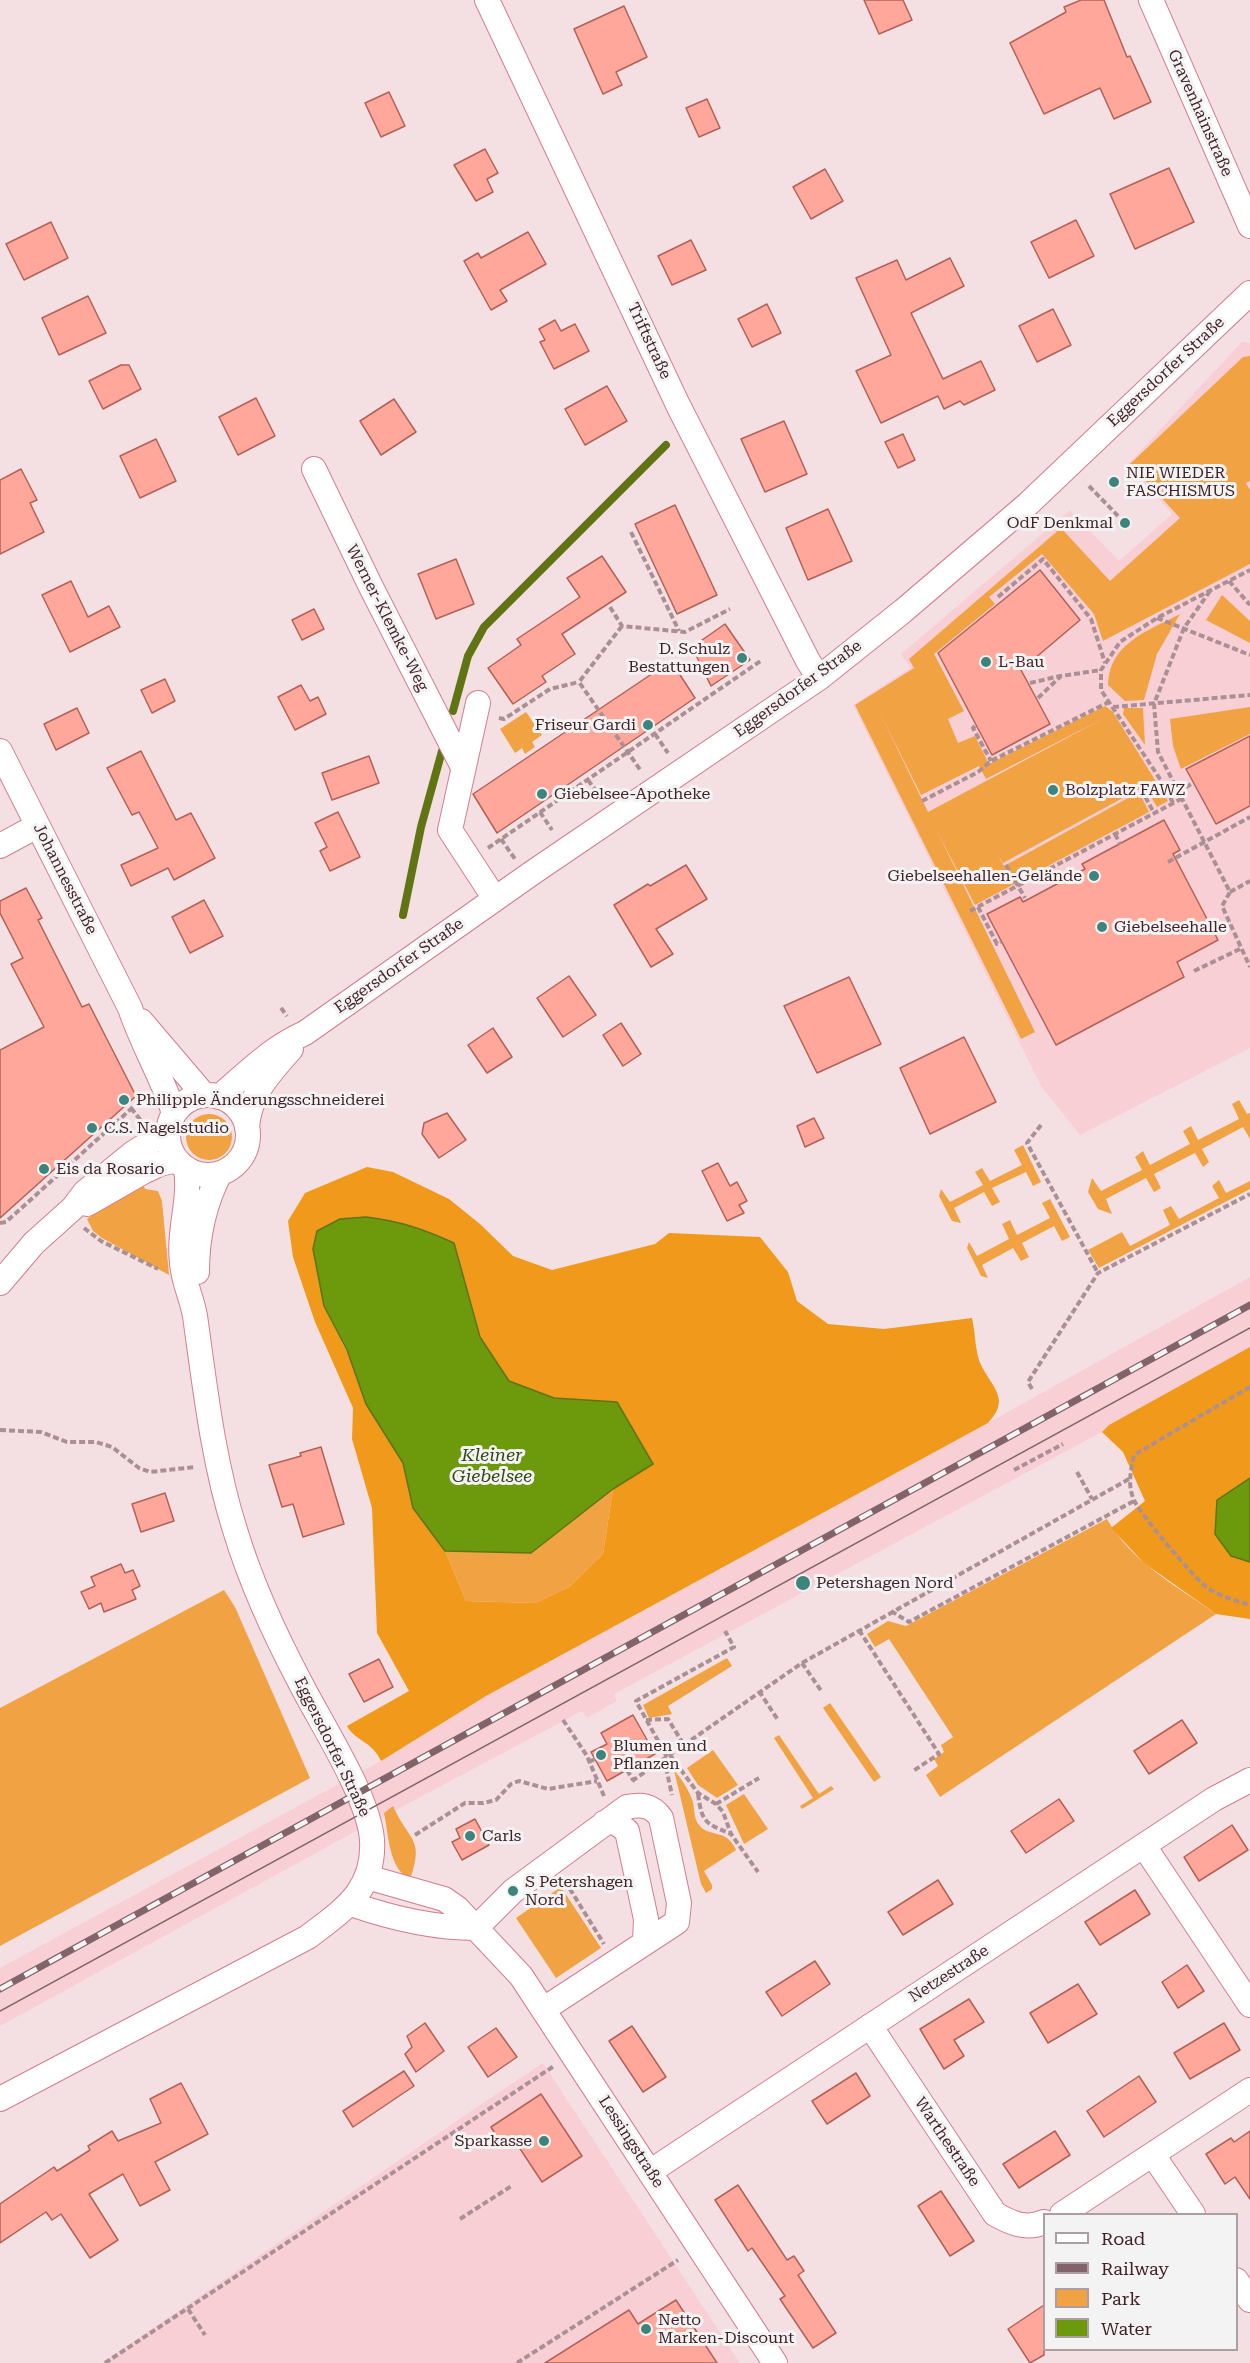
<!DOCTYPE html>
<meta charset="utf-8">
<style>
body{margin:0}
#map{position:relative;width:1250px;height:2363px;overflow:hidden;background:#f4e0e3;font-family:"Roboto Serif",serif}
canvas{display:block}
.legend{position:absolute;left:1043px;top:2213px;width:195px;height:138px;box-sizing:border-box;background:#f3f3f3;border:2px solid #ac9ea1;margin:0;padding:8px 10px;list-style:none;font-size:18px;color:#411f26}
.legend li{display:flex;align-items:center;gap:12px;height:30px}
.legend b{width:30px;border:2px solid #ac9ea1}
</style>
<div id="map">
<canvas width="1250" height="2363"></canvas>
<ul class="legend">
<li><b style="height:8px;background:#fff"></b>Road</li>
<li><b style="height:8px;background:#81646a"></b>Railway</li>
<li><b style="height:16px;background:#f1a242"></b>Park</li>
<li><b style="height:16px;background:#6d990d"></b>Water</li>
</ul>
</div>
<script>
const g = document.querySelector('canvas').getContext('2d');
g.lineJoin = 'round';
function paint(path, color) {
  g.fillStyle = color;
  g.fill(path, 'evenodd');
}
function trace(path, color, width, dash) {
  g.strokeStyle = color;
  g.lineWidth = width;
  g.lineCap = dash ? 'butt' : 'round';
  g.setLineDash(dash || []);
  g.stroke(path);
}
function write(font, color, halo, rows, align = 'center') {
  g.font = font + ' "Roboto Serif",serif';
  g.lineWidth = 6;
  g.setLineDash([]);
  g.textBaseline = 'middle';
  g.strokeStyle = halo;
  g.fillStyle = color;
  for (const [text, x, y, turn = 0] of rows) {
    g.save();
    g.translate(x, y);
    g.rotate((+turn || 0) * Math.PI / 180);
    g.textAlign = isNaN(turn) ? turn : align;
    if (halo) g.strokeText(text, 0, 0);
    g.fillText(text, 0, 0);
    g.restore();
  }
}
paint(new Path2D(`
 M1242,342L1250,343V1048L1080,1135L1041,1086L853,705L910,668L901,654L1070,510L1119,561L1172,514L1128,464Z
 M1250,1277V1347L1109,1425L1102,1432L614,1694L617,1701L587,1718L582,1711L347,1836L0,2026V1968L381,1761L486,1696L988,1423Z
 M543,2063L740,2363H102L477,2107Z`), '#f7cfd5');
paint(new Path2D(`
 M1250,356V481L1246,483L1250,490V564L1103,641L1094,614L1042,554L989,597L995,604L934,654L964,711L948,719L958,743L975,736L989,764L1105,706L1113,712L1168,801L1157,807L1145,786L1003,863L998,855L1004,866L1139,792L1149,812L975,905L936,829L1035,1032L1021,1039L855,705L914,668L909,659L1061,528L1110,581L1180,518L1130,464L1243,357ZM879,711L921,795L979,766L986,779L1108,716L928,812Z
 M1222,595L1250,621V643L1206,620Z
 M1180,614L1157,654L1144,700L1125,701L1108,685C1109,643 1148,631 1180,614Z
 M1250,707V734L1181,769L1173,746L1170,719Z
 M1124,708H1143L1145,745L1123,714Z
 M526,712L542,735L532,742L535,747L525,754L522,748L515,753L500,729Z
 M1239,1100L1247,1114L1250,1113V1139L1243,1127L1202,1149L1209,1162L1203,1167L1195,1153L1154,1174L1161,1188L1154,1192L1146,1178L1106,1199L1112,1214L1098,1209L1088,1192L1092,1178L1101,1191L1142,1170L1135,1157L1143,1151L1150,1165L1190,1144L1183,1131L1191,1126L1198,1140L1239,1119L1232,1104Z
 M186 1137a23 23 0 1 1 46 0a23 23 0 1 1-46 0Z
 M1023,1145L1041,1182L1033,1186L1026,1172L992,1188L1000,1202L992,1206L984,1192L954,1208L961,1223L952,1221L939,1196L941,1189L950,1202L983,1185L975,1172L982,1168L990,1181L1022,1165L1014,1150Z
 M1219,1180L1226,1193L1250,1181V1189L1099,1268L1088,1250L1122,1232L1130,1246L1170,1225L1163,1210L1171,1206L1179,1219L1219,1198L1212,1186Z
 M143,1184L145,1189L158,1191L162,1201L169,1275L102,1238L93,1231L87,1219L112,1201Z
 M1050,1199L1070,1237L1062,1241L1054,1226L1022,1243L1029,1257L1021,1261L1013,1248L982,1265L988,1278L981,1276L967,1248L969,1242L977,1256L1009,1239L1002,1224L1010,1220L1017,1235L1050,1218L1042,1203Z
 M613,1489L603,1554L569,1587L535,1603L466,1601L445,1551L531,1553Z
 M1107,1519C1130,1561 1178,1587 1216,1614L940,1797L926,1775L938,1766L934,1759L944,1752L941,1745L953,1737L889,1639L875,1647L867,1634L888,1621L906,1626Z
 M224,1590L235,1607L310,1778L0,1946V1708Z
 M727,1658L732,1666L668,1706L672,1714L649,1718L643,1705Z
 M830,1703L881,1777L874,1782L823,1708Z
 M779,1735L819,1794L831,1786L834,1789L802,1809L800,1806L813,1798L774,1738Z
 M713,1750L738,1785L717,1798L698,1785L687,1768Z
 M674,1770C681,1778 688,1789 692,1799C695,1807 693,1818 699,1825C709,1838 727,1828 736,1850L704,1871L712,1885V1889L706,1893L701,1884Z
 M744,1794L768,1829L744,1844L726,1805Z
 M393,1806C409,1842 425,1837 410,1880C388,1867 389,1835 384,1813Z
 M561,1887L601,1948L556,1978L516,1918Z`), '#f1a242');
paint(new Path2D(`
 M367,1167L393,1172L449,1199L480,1224L513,1256L552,1270L655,1244L669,1233L760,1237L788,1272L797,1301L828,1324L884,1329L972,1318C975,1331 975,1347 979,1360C989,1386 1013,1397 988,1423L486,1696L381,1761C372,1741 355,1741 347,1726L409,1691L377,1633L372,1508L352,1439L353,1408L315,1322L293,1257L288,1221L305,1193ZM317,1231L454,1243L480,1337L509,1381L554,1398L617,1402L653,1464L613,1489L603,1554L569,1587L535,1603L466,1601L445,1551L413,1508L403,1463L324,1306L313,1249Z
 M1250,1347V1478L1217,1500L1231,1555L1250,1562V1619L1216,1614L1144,1563L1111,1528L1145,1501L1123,1452L1102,1432L1109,1425Z`), '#f1991b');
const water = new Path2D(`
 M366,1217C400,1221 423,1229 454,1243L480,1337L509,1381L554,1398L617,1402L653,1464L613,1489L531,1553L445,1551L413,1508L403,1463L366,1404L347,1350L324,1306L313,1249L317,1231L340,1219Z
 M1250,1478V1562L1231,1556L1215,1534L1217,1500Z`);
paint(water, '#6d990d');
trace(water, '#607414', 1.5);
trace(new Path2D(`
 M453,711L468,656L484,627L666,445
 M403,915L421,827L442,751`), '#607414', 8);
const building = new Path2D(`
 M864,0H903L912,20L879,34Z
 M1081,0H1104L1127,57L1130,56L1151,102L1114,119L1100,88L1044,114L1010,43L1066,12L1064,7Z
 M624,6L647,57L616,72L622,85L603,94L574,29Z
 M389,92L405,126L381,137L365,103Z
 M707,99L720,128L699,137L686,108Z
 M485,149L498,173L487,179L493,192L476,201L454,165Z
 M1169,168L1194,222L1135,249L1110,194Z
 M825,169L843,201L811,219L793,187Z
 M1076,220L1094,256L1049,278L1031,242Z
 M51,222L68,258L24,280L6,244Z
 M528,232L546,264L500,290L507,301L491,310L464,261L478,253L481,258Z
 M691,240L706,270L672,285L658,256Z
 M950,258L964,286L911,313L943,379L981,361L995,390L964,405L960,401L944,409L938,396L881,423L856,371L891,355L856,278L897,260L906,280Z
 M88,296L106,333L59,355L42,318Z
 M767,304L781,333L752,347L738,319Z
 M1053,309L1071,345L1037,362L1019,326Z
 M555,320L561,331L575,324L589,351L554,369L540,342L545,340L539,329Z
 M121,365H129L141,389L103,409L89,381Z
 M607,386L627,421L585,445L565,409Z
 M256,398L275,436L238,455L219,417Z
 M394,399L416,432L381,455L360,421Z
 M784,421L807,474L765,492L741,439Z
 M903,434L915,460L898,468L885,442Z
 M156,439L176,481L140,498L120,456Z
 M21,469L37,500L30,503L44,532L0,554V480Z
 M675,505L717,595L677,614L635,524Z
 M828,509L852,561L808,580L786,528Z
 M602,556L626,592L562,634L575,654L542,676L546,682L513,704L488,668L521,645L517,639L580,597L567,578Z
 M456,559L474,604L436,619L418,574Z
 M1040,570L1080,620L1021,670L1050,724L992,755L938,653Z
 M71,581L88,617L109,606L120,627L70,652L42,595Z
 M314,609L324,629L302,640L292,620Z
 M725,624L750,660L711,686L692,647Z
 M671,661L695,698L497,833L473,794Z
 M165,679L175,701L152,713L141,690Z
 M301,685L310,701L318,697L326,714L295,730L278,697Z
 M77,708L89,733L56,750L44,724Z
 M1250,736V806L1216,824L1186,769Z
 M141,751L176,820L191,813L215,858L174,880L168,868L131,886L121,865L158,848L139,812L132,815L107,768Z
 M369,756L379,783L332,800L322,773Z
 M338,812L360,857L330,871L320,851L327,847L315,823Z
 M1164,820L1180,850L1173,854L1218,940L1177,962L1184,977L1056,1045L987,914L1020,897L1023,902L1085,869L1082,864Z
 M686,865L707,899L656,929L673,954L651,967L614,905L648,884L650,886Z
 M26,888L42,918L38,920L82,1007L89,1004L136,1096L0,1218V1050L44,1027L11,964L23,958L0,913V901Z
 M204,900L223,936L190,953L172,917Z
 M569,976L596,1015L563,1037L537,998Z
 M849,977L881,1044L817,1073L784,1006Z
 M621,1023L641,1054L623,1066L603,1035Z
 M493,1028L512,1057L487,1073L468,1045Z
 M964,1037L996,1102L930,1134L900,1068Z
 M447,1113L466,1140L439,1158L422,1134L424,1123Z
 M814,1118L824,1138L805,1147L797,1126Z
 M718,1163L730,1186L737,1182L747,1201L739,1205L744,1213L727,1221L702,1171Z
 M321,1447L344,1524L303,1537L293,1504L282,1507L269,1465L301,1456L300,1453Z
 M165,1493L174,1521L141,1532L132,1504Z
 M121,1564L125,1573L133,1570L140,1586L132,1590L136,1599L104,1612L101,1603L89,1609L81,1592L95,1586L91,1577Z
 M379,1659L393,1687L364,1702L349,1674Z
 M633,1715L655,1754L607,1781L591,1752L607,1744L601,1733Z
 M1182,1720L1197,1743L1149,1774L1134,1751Z
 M1059,1799L1074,1821L1026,1853L1011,1831Z
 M475,1819L489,1845L462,1860L452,1842L460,1838L456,1829Z
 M1232,1825L1248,1850L1199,1881L1184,1857Z
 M938,1880L953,1904L903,1935L888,1912Z
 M1135,1890L1150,1914L1100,1945L1085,1922Z
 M815,1961L830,1984L782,2016L766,1992Z
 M1187,1965L1204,1991L1178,2008L1162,1982Z
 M1078,1984L1097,2014L1048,2043L1030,2013Z
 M969,1999L984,2022L954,2040L964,2056L944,2069L920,2029Z
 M425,2023L444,2051L416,2072L405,2054L412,2047L407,2036Z
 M1224,2023L1240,2050L1190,2079L1174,2053Z
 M632,2026L666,2077L643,2092L609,2041Z
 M496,2028L517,2057L488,2077L468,2047Z
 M404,2071L414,2086L353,2127L343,2111Z
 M856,2073L870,2096L827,2124L812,2101Z
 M1139,2076L1156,2102L1104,2137L1087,2111Z
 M181,2083L208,2134L155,2162L170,2190L140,2206L123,2174L89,2194L118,2240L90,2258L61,2214L52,2220L46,2212L0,2243V2204L54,2167L57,2171L90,2150L88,2146L112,2131L118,2141L161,2123L150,2099Z
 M541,2094L582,2156L542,2182L513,2138L502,2145L491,2127Z
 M1055,2131L1070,2155L1019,2188L1003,2164Z
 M1250,2131V2199L1235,2177L1225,2184L1206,2154L1231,2138L1234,2142Z
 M738,2185L787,2260L794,2256L804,2271L798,2275L836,2333L813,2348L780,2299L785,2296L752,2248L748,2251L715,2200Z
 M941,2191L974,2241L950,2256L918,2206Z
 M676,2300L717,2363H545L629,2310L638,2324Z
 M1044,2305V2355L1030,2363L1008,2329Z`);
paint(building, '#ffa79b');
trace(building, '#b26158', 1.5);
const minor = new Path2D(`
 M487,0L678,405L808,661L819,678
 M1151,0L1250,226
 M314,469L371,587L463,767
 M478,703L450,830L495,899
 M0,751L130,1008C142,1044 162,1077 174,1113
 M0,846L37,826
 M141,1021L204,1095
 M168 1135a40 40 0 1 1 80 0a40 40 0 1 1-80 0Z
 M219,1097C247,1073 271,1048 305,1033L532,873L819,678L903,611L1028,504L1250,293
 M247,1128C249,1094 270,1073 291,1049
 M87,1204L143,1172L160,1164L176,1160
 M197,1272C197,1237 204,1204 220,1173
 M0,1283L34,1243L73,1208L85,1192L133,1153L167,1132
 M604,1823L615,1822L627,1831L646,1919L645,1942
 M1144,1846L1250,2005
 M367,1877L444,1899L457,1908L521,1976L775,2363
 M351,1904C391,1918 433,1928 476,1928
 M476,1928L513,1891L627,1807C641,1804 652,1805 661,1818L679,1903L677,1922L544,2009
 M870,2026L995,2214C1011,2223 1026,2230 1044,2222
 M0,2099L308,1937C343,1910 375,1891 372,1840C369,1797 322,1725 301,1684C275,1635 251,1583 235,1530C213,1461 205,1387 195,1316C192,1298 183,1281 182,1263C178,1231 191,1200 186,1168
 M1153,2155L1193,2214
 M651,2171L1214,1799L1250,1780
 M1062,2214L1250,2090
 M1236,2280L1250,2300`);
trace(minor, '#d37e8e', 26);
trace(new Path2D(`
 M1089,486L1118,516
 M631,532L679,631
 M1229,581L1250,605
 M1210,591L1184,628L1154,704L1158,752L1230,892L1222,906L1250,967
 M998,597L1043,559L1091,619L1105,663
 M610,607L622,626L685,632L730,609
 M1157,618L1250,655
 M622,626L579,682L641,771
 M1030,683L1060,676
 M1038,698L1061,676L1101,670
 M1113,707L1250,695
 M499,718L504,719L550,689L579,682
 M975,726L973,728L991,761
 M655,734L668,753
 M588,780L602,799
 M1141,789L1154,813
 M1178,792L1193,783
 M922,801L978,772L991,761L1109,702
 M1173,803L1164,785L1101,690V670L1120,642L1157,618L1250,570
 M540,812L552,830
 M1115,834L1120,844
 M501,839L515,859
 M488,848L762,660
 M1168,862L1250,817
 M1006,865L1025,898
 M1230,892L1250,881
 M978,907L997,944L1001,942
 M970,911L1181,799
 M1194,971L1242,948
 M281,1008L287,1016
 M131,1108L142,1122
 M1041,1125L1027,1143L1098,1273
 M0,1223L6,1222L142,1099L140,1097
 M84,1228L101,1241L158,1269
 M1250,1387L1134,1455C1131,1471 1127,1484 1134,1500C1140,1514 1191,1574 1204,1585C1217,1596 1234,1600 1250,1605
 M1032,1389L1028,1382L1098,1273L1250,1194
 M0,1430L41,1432L67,1442H96L112,1447L139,1468L150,1472L195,1467
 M1014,1470L1063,1444
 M1077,1472L1092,1499
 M891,1611L909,1622L1134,1501
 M859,1630L939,1754L913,1771
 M802,1663L822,1692
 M759,1691L778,1720
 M563,1720L587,1756L604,1796
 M646,1720L668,1719L684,1745
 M670,1755L698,1793L716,1804L723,1812L731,1834L758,1872
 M667,1757L636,1701L734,1647L725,1631
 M664,1759L672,1795
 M589,1762L595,1759
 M627,1770L633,1780
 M632,1781L802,1663L1129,1479
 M698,1794C702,1823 705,1823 731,1834
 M716,1804L759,1778
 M415,1835L465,1803H483L496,1800L511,1784L519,1781L548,1789L597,1781
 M565,1881L604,1944
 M460,2219L513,2185
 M188,2309L205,2335
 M105,2363L554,2066
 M517,2363L678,2260`), '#aa9095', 4, [6, 3]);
trace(minor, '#fff', 24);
trace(new Path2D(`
 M0,2011L1250,1328`), '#81646a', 1.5);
const rail = new Path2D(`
 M0,1989L1250,1305`);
trace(rail, '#81646a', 7);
trace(rail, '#f3f3f3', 4.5, [14]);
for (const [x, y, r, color] of [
 [1114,482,6,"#3d847d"],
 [1125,523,6,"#3d847d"],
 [742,658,6,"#3d847d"],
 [986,662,6,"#3d847d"],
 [648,725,6,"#3d847d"],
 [1053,790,6,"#3d847d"],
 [542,794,6,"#3d847d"],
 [1094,876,6,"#3d847d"],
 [1102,927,6,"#3d847d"],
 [124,1100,6,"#3d847d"],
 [92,1128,6,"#3d847d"],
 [44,1169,6,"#3d847d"],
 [803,1583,8,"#3d847d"],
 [601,1755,6,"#3d847d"],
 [470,1836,6,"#3d847d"],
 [513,1891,6,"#3d847d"],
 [544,2141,6,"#3d847d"],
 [646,2329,6,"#3d847d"]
]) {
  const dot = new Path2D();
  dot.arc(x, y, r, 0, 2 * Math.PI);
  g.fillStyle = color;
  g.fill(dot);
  trace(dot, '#f3f3f3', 2);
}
write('16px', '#411f26', '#f3f3f3', [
 ["Gravenhainstraße",1200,113,66],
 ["Triftstraße",649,341,65],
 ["Eggersdorfer Straße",1166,372,-43],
 ["Werner-Klemke-Weg",387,618,63],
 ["Eggersdorfer Straße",798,689,-36],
 ["Johannesstraße",65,879,63],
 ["Eggersdorfer Straße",399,966,-35],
 ["Eggersdorfer Straße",332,1747,64],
 ["Netzestraße",949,1974,-33],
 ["Lessingstraße",631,2142,57],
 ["Warthestraße",947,2142,56]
]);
write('16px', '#411f26', '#f3f3f3', [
 ["NIE WIEDER",1126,473],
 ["FASCHISMUS",1126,491],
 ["OdF Denkmal",1113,523,"right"],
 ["D. Schulz",730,649,"right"],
 ["Bestattungen",730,667,"right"],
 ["L-Bau",998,662],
 ["Friseur Gardi",636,725,"right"],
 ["Bolzplatz FAWZ",1065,790],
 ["Giebelsee-Apotheke",554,794],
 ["Giebelseehallen-Gelände",1082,876,"right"],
 ["Giebelseehalle",1114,927],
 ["Philipple Änderungsschneiderei",136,1100],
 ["C.S. Nagelstudio",104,1128],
 ["Eis da Rosario",56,1169],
 ["Petershagen Nord",816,1583],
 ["Blumen und",613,1746],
 ["Pflanzen",613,1764],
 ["Carls",482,1836],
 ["S Petershagen",525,1882],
 ["Nord",525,1900],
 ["Sparkasse",532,2141,"right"],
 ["Netto",658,2320],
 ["Marken-Discount",658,2338]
], 'left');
write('italic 18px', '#344716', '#f3f3f3', [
 ["Kleiner",492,1456],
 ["Giebelsee",492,1477]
]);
</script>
